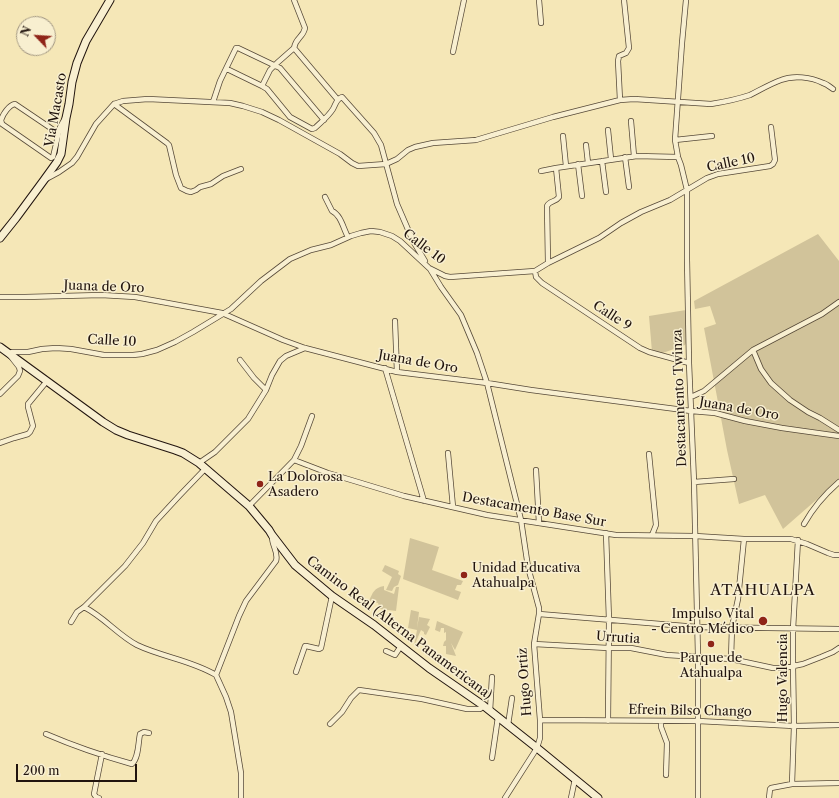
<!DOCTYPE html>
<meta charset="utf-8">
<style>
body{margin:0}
#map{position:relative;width:839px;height:798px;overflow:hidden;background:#f5e7b7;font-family:"Libre Caslon Text",serif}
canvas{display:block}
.north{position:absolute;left:16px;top:16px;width:40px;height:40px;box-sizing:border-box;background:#f8efd0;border:1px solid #a29782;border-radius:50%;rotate:295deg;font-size:11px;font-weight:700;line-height:16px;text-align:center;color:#21140e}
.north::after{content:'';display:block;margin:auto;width:14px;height:18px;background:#8f2418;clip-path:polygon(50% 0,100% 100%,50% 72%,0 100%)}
.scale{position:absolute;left:16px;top:764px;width:121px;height:18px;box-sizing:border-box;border:2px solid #21140e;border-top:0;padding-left:5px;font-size:12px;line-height:14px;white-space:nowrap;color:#21140e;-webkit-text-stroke:3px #f8efd0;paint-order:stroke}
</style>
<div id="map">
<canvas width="839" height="798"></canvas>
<div class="north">N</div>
<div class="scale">200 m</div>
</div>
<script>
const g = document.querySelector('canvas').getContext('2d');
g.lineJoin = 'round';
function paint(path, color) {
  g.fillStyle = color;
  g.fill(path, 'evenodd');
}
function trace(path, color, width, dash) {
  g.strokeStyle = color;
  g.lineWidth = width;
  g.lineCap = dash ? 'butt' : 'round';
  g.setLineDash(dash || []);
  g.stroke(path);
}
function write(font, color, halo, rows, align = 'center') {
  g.font = font + ' "Libre Caslon Text",serif';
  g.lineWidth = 3;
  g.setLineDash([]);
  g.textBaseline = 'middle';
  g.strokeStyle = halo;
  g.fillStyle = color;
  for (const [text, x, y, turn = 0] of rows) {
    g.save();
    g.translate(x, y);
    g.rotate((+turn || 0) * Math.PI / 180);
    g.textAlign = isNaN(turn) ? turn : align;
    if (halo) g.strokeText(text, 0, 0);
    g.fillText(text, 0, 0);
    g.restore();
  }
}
paint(new Path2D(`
 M818,234L839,261V480L783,529L765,495L739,504L727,450L704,328L716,324L710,306L695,309L694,301Z
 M686,310L687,341L685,345L660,354L652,352L649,316Z
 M410,538L439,547L432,570L463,581L461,585H457L455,590L461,592L458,600L403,579Z
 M385,565L399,571L398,574L401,576L398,585L394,587L392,591L386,590L392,577L382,571Z
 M384,586V590L394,594L396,587H399L396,611L380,609L378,603L369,601C373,592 374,588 384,586Z
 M411,610L419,612L417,628L419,617L430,619L427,625L430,627L426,635L424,634V632L421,630L414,646L417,630L408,628Z
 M437,621L463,632L455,650L451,643L456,656L446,654V646H443L444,642L446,640V632L444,633V628H441L440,632L435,630Z`), '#d1c39a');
const street = new Path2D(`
 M294,0L305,28C303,38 296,37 294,48L338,100
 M539,0L541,23
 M686,0L682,43L675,140L678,157L681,165L687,190V259L689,363L694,482L698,656V798
 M453,52L464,0
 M227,69L262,86L267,89L290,117L312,129L315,128C321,122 328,117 333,109C336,104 336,99 342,97L374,133L381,145L397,204L413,241L425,261
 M262,86L270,70L277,63L294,48
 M620,100L618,61L619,56L626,53L629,48L624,0
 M213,102L220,81L236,48H238L280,68L324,120
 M114,104L167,143L169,145L176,175L181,188L187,191L191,192L196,190L200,187L211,184L223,176L241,169
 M631,121L634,156
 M608,130L611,159
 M58,133L15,104C9,105 3,114 1,120L2,124L51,158L53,157L60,127L65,118
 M563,136L566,166
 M675,140L712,136
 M586,145L588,163
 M625,157L629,187
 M602,161L606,192
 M578,164L582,196
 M541,171L556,168L637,156L678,157
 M46,179L59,172L72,163L77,157L96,124L114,104L123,101L148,99L230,103L243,106L262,112L279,120L340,154L352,163L358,166L386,164L397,159L408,150L415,147L433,143L476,140L553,117L620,100L634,99L711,104C724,102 738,99 750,95C760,90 770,84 781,80C793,75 811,77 823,83C827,84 830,87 833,89
 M325,197L332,211C341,215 343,228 348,237
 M548,263L547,206C550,200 555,203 559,197L556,168
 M430,269L441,287L461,315L477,353L487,383L521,520L528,567L539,608V614L534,644L540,720V738L537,748L505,798
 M535,271L536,277L542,283L640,348L649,352L689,363
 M0,297H25L101,295L135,297L222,313L283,340L305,348L397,372L487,383L531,390L691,411L715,413L745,421L782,428L839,436
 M395,321L397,372
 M753,350L761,369L771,383L790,400L808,412L820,418L839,430
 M240,360L254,378L266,390
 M385,368L424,501
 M0,394L18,376L20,371L19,367L8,353L13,352H28L42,349L56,348L71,349L104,355H133L142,354L157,350L175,342L193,332L231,309L261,281L290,259L311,250L331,245L351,236L361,233L371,231L380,232L392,236L400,241L429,268L445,276L450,277L535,271L548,263L599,238L621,223L641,212L670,200L707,178L718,174L770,166L773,164L775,160L771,127
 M691,397L704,391L753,350L822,314L839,302
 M0,443L14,438L28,434L30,432L33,426L28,407V404L47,381
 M448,453L453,507
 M649,454L656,525L652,535
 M294,460L301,446L312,416
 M199,463L215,452L248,419L266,390L272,375L280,361L286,356L305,348
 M536,470L539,523
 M694,482L734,479
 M249,506L294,460L328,473L404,496L487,515L616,535L695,536L744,539H791L807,544L828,553L834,555H839
 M804,524C813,508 825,494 839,482
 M606,533L609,620L608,721
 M84,607C104,617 118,635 137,645C162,657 191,660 216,675
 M539,614L697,627L839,629
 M71,622L77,612L84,607L125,566L143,543L156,521L180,495L205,469
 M534,644L608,648H631L667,655L731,659L773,668H784L803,664L821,657L833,652L839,648
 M386,651L395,655L401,646
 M731,659L732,627L738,599L744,539
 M296,672L305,646H306L319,649L321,648L332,596
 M490,711L492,677
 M540,720L698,721L794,726L839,725
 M661,721V727L667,743L666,775
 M330,724L342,712L351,698L359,690L422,699L467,709H480L484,706
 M508,725L512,698
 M46,734C74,746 103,756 132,764C139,757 138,743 140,734L144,732L149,733
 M492,758L498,717
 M792,784L839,783
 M99,798L96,797L94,794L102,754
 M241,798V773L231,712L226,697L216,675L239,616L246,601L276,561C279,552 271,545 272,535
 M571,798L575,779
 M769,798L770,789L771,788L792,784L794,726L793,667V629L798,540`);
const secondary = new Path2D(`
 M0,238L16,218L44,180L57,162L61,154L66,118L69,104L72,82L77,63L86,41L110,0
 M0,347L103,422L116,430L128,435L175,450L183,453L199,463L249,506L269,530L272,535L295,565L332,596L374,625L429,668L484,706L537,748L598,798`);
trace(street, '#564938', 6);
trace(secondary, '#21140e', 9);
trace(street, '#f8efd0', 4.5);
trace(secondary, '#f8efd0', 7);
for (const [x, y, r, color] of [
 [260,484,4,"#8f2418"],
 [464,575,4,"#8f2418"],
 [763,621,5,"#8f2418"],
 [711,644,4,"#8f2418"]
]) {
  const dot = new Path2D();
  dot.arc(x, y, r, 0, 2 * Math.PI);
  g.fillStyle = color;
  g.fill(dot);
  trace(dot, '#f8efd0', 1.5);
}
write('13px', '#21140e', '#f8efd0', [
 ["Via Macasto",56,110,-80],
 ["Calle 10",731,163,-12],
 ["Calle 10",424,247,37],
 ["Juana de Oro",104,287,2],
 ["Calle 9",612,316,33],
 ["Calle 10",112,341,3],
 ["Juana de Oro",418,362,10],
 ["Destacamento Twinza",680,398,-92],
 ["Juana de Oro",739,409,10],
 ["Destacamento Base Sur",534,510,10],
 ["Camino Real (Alterna Panamericana)",399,628,37],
 ["Urrutia",618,638,4],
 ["Hugo Valencia",783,678,-90],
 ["Hugo Ortiz",525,682,-94],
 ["Efrein Bilso Chango",690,711,1]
]);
write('13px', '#21140e', '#f8efd0', [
 ["La Dolorosa",268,477],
 ["Asadero",268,492],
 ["Unidad Educativa",472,568],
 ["Atahualpa",472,583],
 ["Impulso Vital",754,614,"right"],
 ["- Centro Médico",754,629,"right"],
 ["Parque de",711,658,"center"],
 ["Atahualpa",711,673,"center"]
], 'left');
g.letterSpacing = '1px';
write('15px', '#21140e', '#f8efd0', [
 ["ATAHUALPA",763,591]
]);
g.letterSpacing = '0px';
</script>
